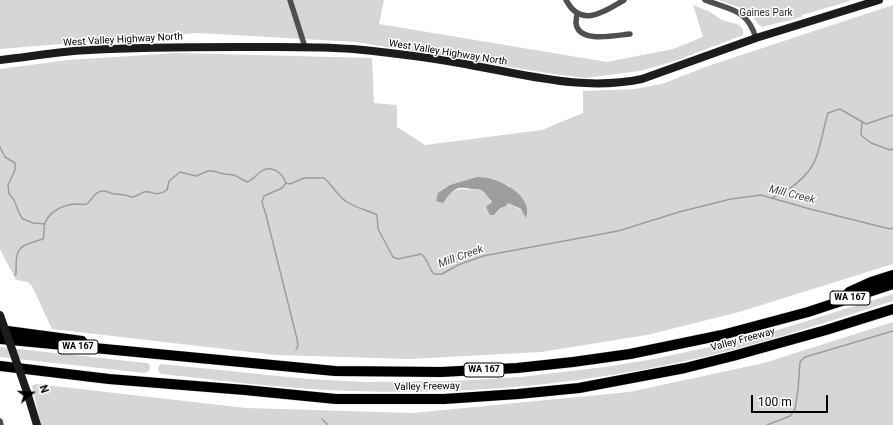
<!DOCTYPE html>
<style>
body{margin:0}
#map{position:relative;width:893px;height:425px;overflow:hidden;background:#fff;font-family:Roboto,sans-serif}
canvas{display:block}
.north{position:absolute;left:12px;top:373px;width:40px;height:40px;-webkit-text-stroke:3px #fff;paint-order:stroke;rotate:72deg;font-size:11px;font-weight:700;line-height:16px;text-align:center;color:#000}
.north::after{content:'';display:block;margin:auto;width:14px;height:18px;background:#000;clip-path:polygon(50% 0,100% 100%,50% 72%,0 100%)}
.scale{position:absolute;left:751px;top:395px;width:77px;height:18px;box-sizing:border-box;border:2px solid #000;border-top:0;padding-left:5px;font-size:12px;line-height:14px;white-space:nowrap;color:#000;-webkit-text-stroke:3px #fff;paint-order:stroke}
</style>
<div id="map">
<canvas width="893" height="425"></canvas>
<div class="north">N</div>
<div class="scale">100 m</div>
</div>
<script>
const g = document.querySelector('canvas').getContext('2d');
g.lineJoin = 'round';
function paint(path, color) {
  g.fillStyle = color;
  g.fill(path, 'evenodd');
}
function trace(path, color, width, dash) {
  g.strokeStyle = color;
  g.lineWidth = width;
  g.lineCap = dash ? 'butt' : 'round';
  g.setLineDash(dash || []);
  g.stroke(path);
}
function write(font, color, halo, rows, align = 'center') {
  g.font = font + ' Roboto,sans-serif';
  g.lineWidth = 3;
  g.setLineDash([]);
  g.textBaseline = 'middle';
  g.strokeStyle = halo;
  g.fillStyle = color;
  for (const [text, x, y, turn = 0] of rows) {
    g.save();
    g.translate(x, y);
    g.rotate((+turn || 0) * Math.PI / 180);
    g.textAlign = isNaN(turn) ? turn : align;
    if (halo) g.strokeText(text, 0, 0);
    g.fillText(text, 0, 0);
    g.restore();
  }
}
paint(new Path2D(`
 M0,0H384L379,24L607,62L673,49L703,37L693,5L710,12L722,20L739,25L743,29V35L675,61L640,71L585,78L553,74L356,42L198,33L0,49Z
 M718,0H850V1L802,15V17L762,27C757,24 755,19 751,15C742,7 729,4 718,0Z
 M893,5V264L739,312L647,335L541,352L410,359L276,355L52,329L32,286L28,282L16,280L0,249V69L68,60L177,53L372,58L374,103L397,105V127L425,145L542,130L583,113V91L635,89L662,84L708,66ZM477,177L508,185L524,200L521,210L508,203L506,206L500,207L494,215C492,203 490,195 479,189C469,191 462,187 453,191Z
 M893,294V301C823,323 753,347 681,362C566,387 446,396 328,390C272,387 217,380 161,374L158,370L159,366L161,364L308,379L365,382L455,381L520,377L605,367L654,359L723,344L778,330Z
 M893,322V425H41L32,386L36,384L246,408L413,413L629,392L764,363Z
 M0,347L146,363L149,364L150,367L149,371L145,373L0,357Z`), '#d6d6d6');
paint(new Path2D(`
 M477,177C496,176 535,195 526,218L521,209L508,203L506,206L500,208L494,215H490L486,207L492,202L484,192L479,189C472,190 466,187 459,188C452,189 447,198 443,203L436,201L438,193L450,185Z`), '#9d9d9d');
trace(new Path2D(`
 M862,121L861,135L871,143L890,150L893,149
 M0,147L5,157L15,163V170L8,185L9,194L14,200L20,215L23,219L33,223L45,224
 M286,183L282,188L264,196L262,202L266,215L297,339L298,346L296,350
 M772,198C792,189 812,175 818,152C822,139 824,126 828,113L840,109L866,124L893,115
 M15,275L16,274C16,246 17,247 43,239C45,233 43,228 45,223C49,212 63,205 74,204C79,204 82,205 87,204C93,199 95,190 105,191C108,192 111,194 115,194C121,195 125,194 131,197C136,197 139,194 144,192C152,190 155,198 167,190L169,181L180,172L196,176L208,171H213L224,174L234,175L247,182C253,180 255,176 260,172C271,164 282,172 286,183L290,184L304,178H324C332,185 338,196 347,202C356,208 367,210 377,215L378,229L393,257L398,259L421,254C429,260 428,268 434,274H442L458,265L483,256L618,231L679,212L731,199L761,195L810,209L890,229L893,228
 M322,419L328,425
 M767,425L790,416L795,409L798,390L800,362L805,357L893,331`), '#9d9d9d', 1.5);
const motorway = new Path2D(`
 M849,292L871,282L893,275
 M0,330L82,341
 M0,339L335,371L441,372L517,368L573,362L630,354L722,335L808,312L893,284
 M0,366L109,379L245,390L336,399H444L518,394L579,388L685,368L733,356L826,330L893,309`);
trace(motorway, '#dbdbdb', 11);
trace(new Path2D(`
 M290,0L305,47
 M566,0C581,29 605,11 624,0
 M705,0C731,10 747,9 756,38
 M577,13C577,16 576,20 576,23C578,44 617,35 630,34
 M0,421L1,425`), '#4f4f4f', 5.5);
trace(new Path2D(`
 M0,60C30,57 60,51 90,50C140,47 190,47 240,47C277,47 315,46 353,49C394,53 435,58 475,66C532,76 584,91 642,79L756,38L879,0
 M27,392L37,425`), '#1c1c1c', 8);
trace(motorway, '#000', 10);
trace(new Path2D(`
 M0,315L27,392`), '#1c1c1c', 8);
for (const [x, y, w] of [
 [850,298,40],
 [78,347,40],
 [484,370,40]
]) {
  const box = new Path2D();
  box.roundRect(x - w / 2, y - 7, w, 14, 3);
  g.fillStyle = '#fff';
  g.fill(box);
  trace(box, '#000', 1);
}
write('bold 9px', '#000', null, [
 ["WA 167",850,298],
 ["WA 167",78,347],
 ["WA 167",484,370]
]);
write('10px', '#2d2d2d', '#fff', [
 ["Gaines Park",766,13]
]);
write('10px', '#000', '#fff', [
 ["West Valley Highway North",123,40,-3],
 ["West Valley Highway North",448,53,9],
 ["Valley Freeway",743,340,-15],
 ["Valley Freeway",427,387,-1]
]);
write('italic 11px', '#3e3e3e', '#fff', [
 ["Mill Creek",792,195,14],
 ["Mill Creek",461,257,-20]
]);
</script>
